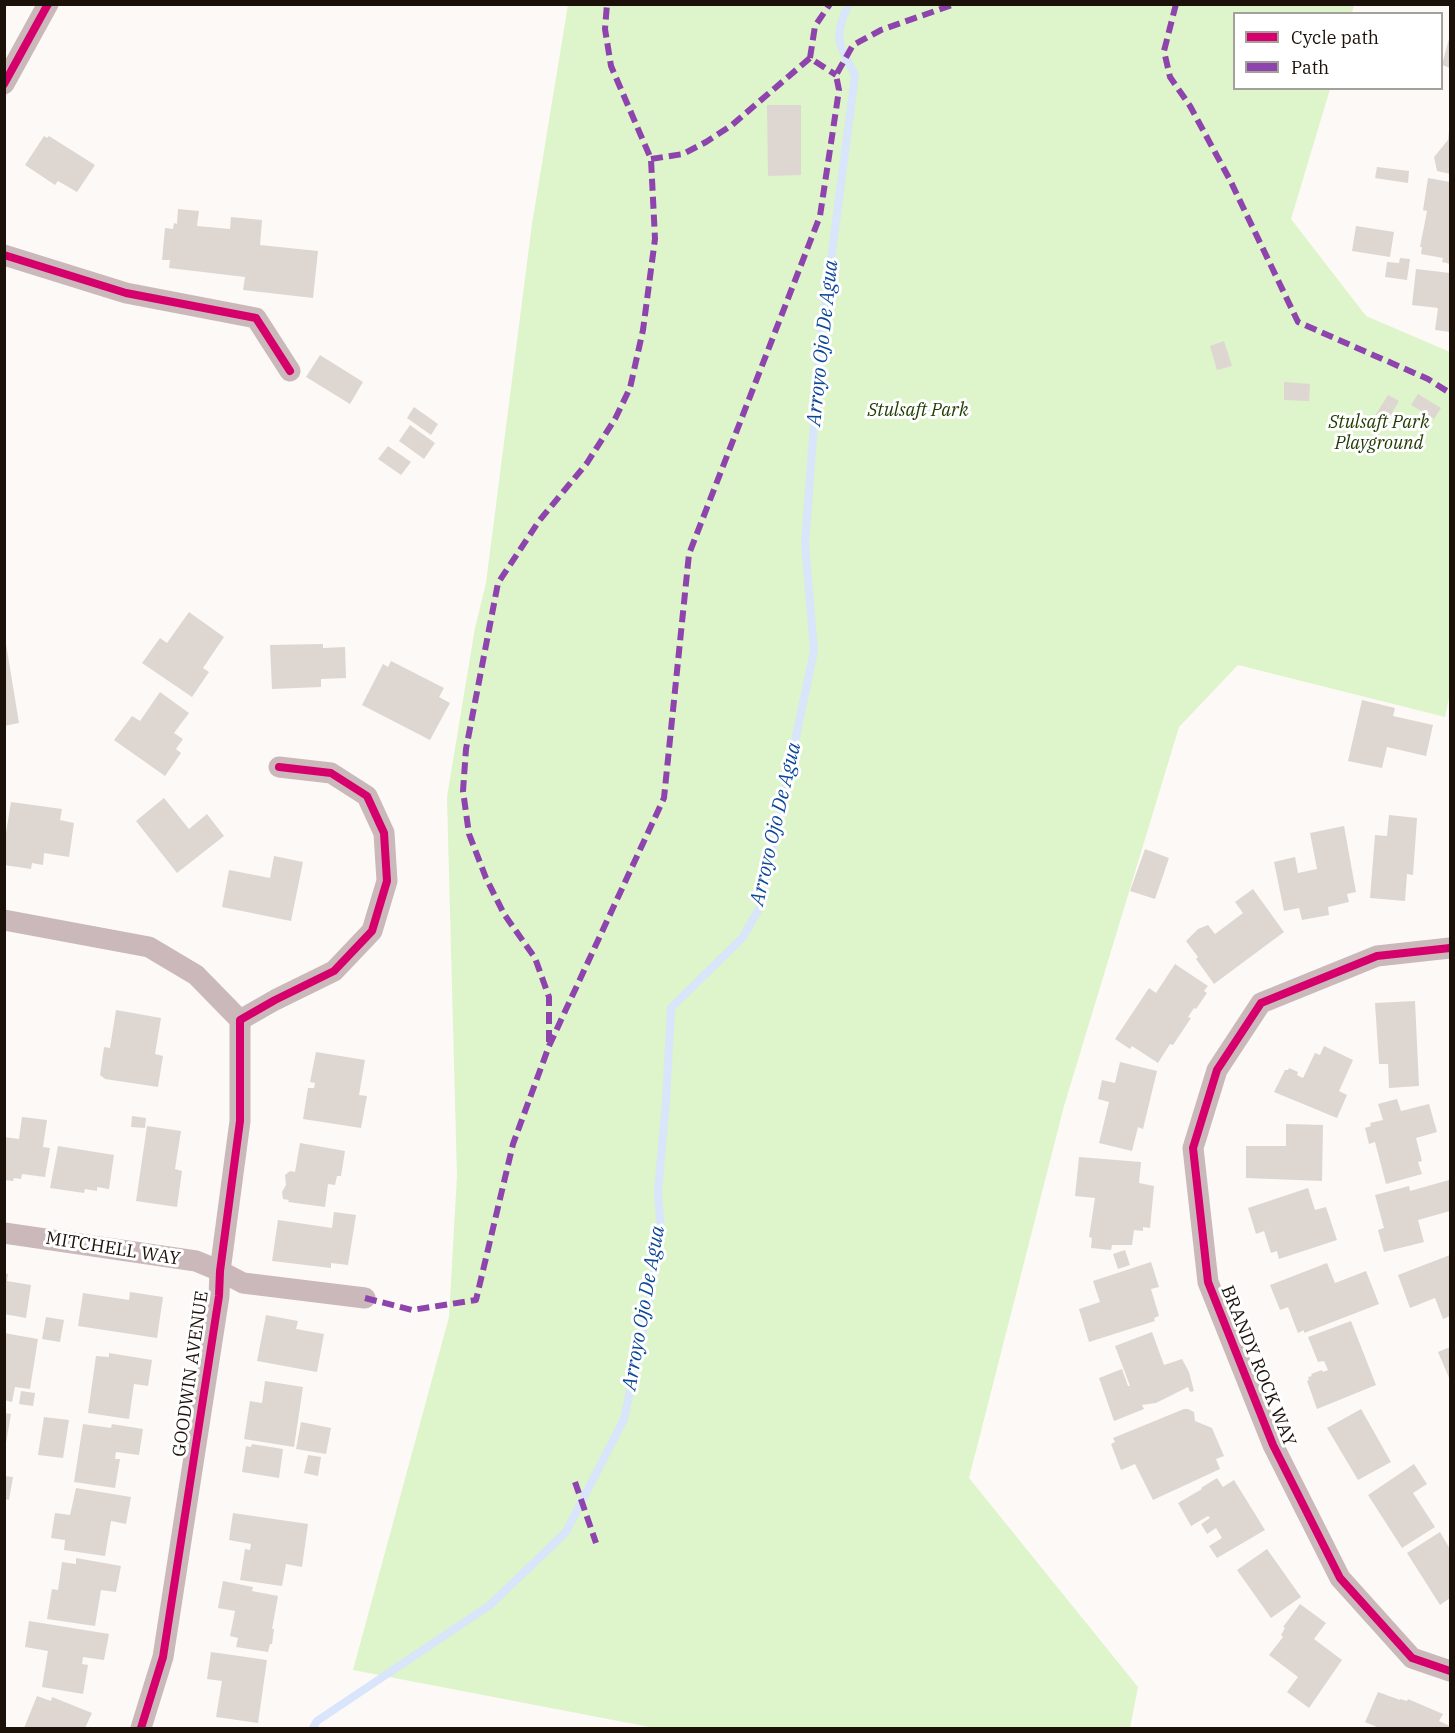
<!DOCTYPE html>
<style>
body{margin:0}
#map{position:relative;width:1455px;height:1733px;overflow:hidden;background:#fcf9f6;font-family:"IBM Plex Serif",serif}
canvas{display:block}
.frame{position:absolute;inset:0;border:6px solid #1b1108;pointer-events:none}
.legend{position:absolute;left:1233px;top:12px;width:210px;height:78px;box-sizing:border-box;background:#fff;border:2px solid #a4a09c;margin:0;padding:8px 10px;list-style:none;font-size:18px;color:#1b1108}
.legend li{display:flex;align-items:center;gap:12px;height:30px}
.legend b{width:30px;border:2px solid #a4a09c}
</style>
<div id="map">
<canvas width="1455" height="1733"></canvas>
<div class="frame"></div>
<ul class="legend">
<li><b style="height:8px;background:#d6006c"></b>Cycle path</li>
<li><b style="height:8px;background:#8e44ad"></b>Path</li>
</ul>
</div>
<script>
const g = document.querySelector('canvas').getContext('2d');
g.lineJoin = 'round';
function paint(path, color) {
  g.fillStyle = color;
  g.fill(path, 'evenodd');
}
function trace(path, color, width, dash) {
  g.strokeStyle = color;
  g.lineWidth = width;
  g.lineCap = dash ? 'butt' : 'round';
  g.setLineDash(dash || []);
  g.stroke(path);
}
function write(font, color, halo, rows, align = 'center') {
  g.font = font + ' "IBM Plex Serif",serif';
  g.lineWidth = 6;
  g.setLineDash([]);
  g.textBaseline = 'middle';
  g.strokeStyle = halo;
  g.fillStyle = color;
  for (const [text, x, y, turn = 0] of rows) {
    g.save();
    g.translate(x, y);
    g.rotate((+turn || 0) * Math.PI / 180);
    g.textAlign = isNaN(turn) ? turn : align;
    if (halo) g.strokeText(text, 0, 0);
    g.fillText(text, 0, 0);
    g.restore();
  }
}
paint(new Path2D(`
 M568,5H1354L1352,13L1234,14V88L1330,89L1291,219L1366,316L1450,352V693L1445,717L1238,665L1179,727L1064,1106L969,1478L1138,1687L1130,1728H655L353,1670L449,1317L457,1176L447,797L475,628L486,583L532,224Z`), '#def4ca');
trace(new Path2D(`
 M313,1728L317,1721L490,1605L566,1532L624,1419L648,1306L661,1232L658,1191L666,1101L671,1008L743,937L760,907L814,651L805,543L820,345L855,75C839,45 832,37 849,4`), '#d8e5fa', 8);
paint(new Path2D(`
 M1450,35V68L1442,65Z
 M767,105H801V175L768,176Z
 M1449,131H1450V174L1437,171L1434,157L1448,140Z
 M44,136L47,138L49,136L95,165L77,192L58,181L55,185L25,165Z
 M1377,167L1409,171L1408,183L1375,178Z
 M1428,178L1450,182V264L1442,262L1443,258L1421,254L1422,247H1420L1427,211L1423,210Z
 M178,209L199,211L197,226L230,229L231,217L262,220L260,245L318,251L313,298L243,290L245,277L169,268L170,260H162L165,228L173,229L174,223L177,224Z
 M1356,226L1394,232L1390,257L1352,251Z
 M1400,258L1410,259L1407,280L1385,277L1387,262L1399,263Z
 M1416,269L1450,273V332L1435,330L1438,308L1412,305Z
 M1224,341L1232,366L1217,370L1210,346Z
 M320,355L363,382L350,404L306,377Z
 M1284,382L1310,384L1309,401L1284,400Z
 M1418,394L1441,408L1434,419L1411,405Z
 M1388,395L1399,401L1386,423L1375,416Z
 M414,407L438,424L431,435L407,418Z
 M410,425L435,443L424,459L399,441Z
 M388,446L411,462L401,475L378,459Z
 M189,612L224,637L203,668L209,672L192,697L142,663L160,638L167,643Z
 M6,644L19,723L4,726V645Z
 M323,644V648L345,647L346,678L321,679V687L272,689L270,645Z
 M391,661L444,688L439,697L450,703L430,740L362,705L383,664L388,667Z
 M160,692L189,713L174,733L183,739L176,749L181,753L165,776L114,740L132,716L140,721Z
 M1362,700L1395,708L1393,716L1433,725L1426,756L1387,747L1382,768L1348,761Z
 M164,798L189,829L207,814L224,836L177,873L136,821Z
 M11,802L62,809L60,820L74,823L69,857L44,853L43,865L32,863L31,869L4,865V845Z
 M1389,815L1417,818L1413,875L1407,874L1405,901L1370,898L1375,835L1387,836Z
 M1344,826L1356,892L1347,894L1349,902L1328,907L1329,915L1302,920L1299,908L1284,911L1274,862L1295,857L1298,873L1317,869L1310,833Z
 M1145,849L1169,858L1155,899L1130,891Z
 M274,856L303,862L291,921L222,907L229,870L270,878Z
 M1253,889L1284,932L1214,984L1196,959L1198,957L1186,941L1198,929L1208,925L1215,934L1243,913L1235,902Z
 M1175,964L1208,986L1204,991L1207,993L1196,1009L1194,1008L1188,1017L1191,1018L1173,1045L1170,1044L1158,1063L1132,1046L1130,1049L1115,1039L1149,988L1156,993Z
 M1415,1001L1419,1086L1389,1088L1388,1064H1379L1375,1003Z
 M116,1010L161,1018L155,1054L163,1056L158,1087L105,1079L100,1075L104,1047L110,1048Z
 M1324,1046L1353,1060L1339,1091L1347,1095L1337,1118L1274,1092L1285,1070H1288L1289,1068L1298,1072L1297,1075L1303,1078L1315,1053L1320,1055Z
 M316,1052L365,1060L359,1095L367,1096L361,1128L303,1119L308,1088H314L315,1083L310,1082Z
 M1120,1062L1157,1071L1143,1129L1138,1127L1132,1151L1099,1143L1109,1102L1098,1099L1102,1080L1115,1083Z
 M1397,1099L1401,1111L1429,1104L1437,1132L1416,1138L1422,1161L1418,1162L1422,1174L1386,1184L1375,1142L1369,1144L1365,1128L1371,1126L1370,1123L1383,1120L1378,1104Z
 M132,1116L146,1118L145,1128L131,1127Z
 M22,1117L47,1120L43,1147L50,1148L45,1177L22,1174L21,1179L14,1178L13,1181L4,1180V1137L19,1139Z
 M1286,1124L1323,1125L1322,1181L1246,1178V1146H1286Z
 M147,1126L181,1131L175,1169L182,1171L177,1207L136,1201Z
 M300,1143L345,1151L341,1176H337L335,1185L328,1184L325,1207L288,1202L289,1200L283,1199L282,1192L286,1185L285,1175L290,1171L295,1172Z
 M58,1146L114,1155L109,1189L97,1187V1191L85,1189L84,1193L50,1188Z
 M1079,1157L1141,1162L1139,1183L1154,1186L1150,1228L1143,1227V1231L1134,1230L1132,1245H1112L1111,1250L1091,1248L1092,1238L1089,1237L1095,1198L1075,1196Z
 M1449,1180L1450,1211L1418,1220L1424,1242L1384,1252L1378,1230L1384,1228L1375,1195L1409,1186L1410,1191Z
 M1308,1188L1315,1210L1326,1207L1337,1240L1279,1259L1277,1251L1271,1253L1264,1231L1256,1234L1248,1208Z
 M334,1212L356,1215L348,1265L331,1263V1268L272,1261L278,1220L332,1228Z
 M1125,1250L1130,1265L1118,1269L1113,1254Z
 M1450,1255V1316L1443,1319L1435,1298L1410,1308L1398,1275Z
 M1151,1262L1159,1287L1151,1289L1159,1316L1154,1318L1155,1321L1089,1342L1079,1309L1100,1302L1093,1281Z
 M1327,1263L1335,1283L1366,1271L1379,1304L1304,1333V1330L1298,1333L1288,1307L1280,1310L1270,1285Z
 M4,1273L8,1274L7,1281L31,1285L26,1318L4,1314Z
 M130,1292L163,1297L157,1338L78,1326L83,1293L129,1300Z
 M266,1315L298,1321L296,1329L324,1334L317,1372L257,1361Z
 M46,1317L64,1320L60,1342L42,1339Z
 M1351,1321L1376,1385L1317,1409L1307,1381L1309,1380L1308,1377L1312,1376L1311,1374L1322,1370L1323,1372L1328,1370L1324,1361L1318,1362L1308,1337Z
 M1152,1332L1164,1365L1182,1359L1189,1372L1194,1391L1190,1392L1188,1387L1156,1403L1142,1405L1144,1409L1114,1421L1099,1378L1122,1369L1128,1386H1130L1115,1346Z
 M4,1333L38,1339L30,1389L15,1387L12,1402L4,1400Z
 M1450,1347V1380L1438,1352Z
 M109,1353L152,1360L148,1386L134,1384L129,1419L88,1413L96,1356L109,1357Z
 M265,1381L303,1387L294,1447L244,1439L250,1401L262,1403Z
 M21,1391L35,1393L33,1406L19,1404Z
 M1184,1409H1188L1194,1412L1195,1421L1212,1428L1224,1456L1216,1459L1220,1469L1153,1500L1135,1464L1121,1470L1111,1444L1115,1442L1113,1438Z
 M1361,1409L1391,1462L1358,1480L1327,1428Z
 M4,1413L11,1414L6,1443H4Z
 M44,1417L69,1420L63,1458L38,1455Z
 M301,1422L331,1428L326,1454L296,1449Z
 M83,1424L111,1428L112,1424L143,1429L139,1455L116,1452L115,1459H120L115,1488L74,1482Z
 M252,1444L283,1449L279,1478L242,1472L246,1446L251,1447Z
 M308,1455L321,1457L318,1476L304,1473Z
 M1414,1464L1427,1484L1413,1493L1435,1527L1402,1548L1368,1495Z
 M4,1476L13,1477L9,1500L4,1499Z
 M1217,1478L1223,1487L1234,1480L1265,1530L1217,1558L1209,1546L1222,1538L1216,1528L1207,1534L1201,1524L1210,1518L1208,1516L1191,1526L1178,1503L1202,1489L1201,1488Z
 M76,1488L131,1497L126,1524L111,1521L105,1556L64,1550L65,1540L51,1538L55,1513L70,1515Z
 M233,1513L308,1524L302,1567L286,1564L282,1586L240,1580L245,1549L250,1550L251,1544L229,1540Z
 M1440,1532L1450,1549V1598L1440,1605L1407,1553Z
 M1267,1549L1301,1597L1271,1618L1237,1570Z
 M76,1558L121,1566L116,1592L101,1590L95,1626L47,1619L52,1589L58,1590L62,1562L76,1564Z
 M223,1581L253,1587L252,1591L278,1596L272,1629H274L272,1644H270L268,1652L236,1647L238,1638L230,1636L235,1611L218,1608Z
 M1300,1604L1326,1623L1314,1639L1342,1660L1309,1708L1287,1692L1298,1677L1269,1655L1283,1637L1281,1635L1285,1628L1283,1627Z
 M29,1621L109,1634L104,1660L83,1657L82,1664L88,1665L83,1694L42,1687L48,1651L25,1647Z
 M211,1652L267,1660L258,1723L216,1717L222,1681L207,1679Z
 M1378,1692L1400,1700V1699L1407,1701L1408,1699L1443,1714L1439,1721L1450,1726V1728H1379L1365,1722Z
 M37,1696L51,1701L52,1697L92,1713L85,1728H24Z`), '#ded7d1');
trace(new Path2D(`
 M4,84L48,4
 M4,255L126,293L256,318L290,371
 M4,920L149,947L196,975L240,1020
 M1450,948L1377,956L1261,1003L1217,1070L1193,1148L1208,1282L1273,1445L1340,1578L1412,1658L1450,1671
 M240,1020L275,1000L334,971L372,931L387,881L384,833L367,796L331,773L279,767
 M4,1233L196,1261L220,1271L243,1283L365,1298
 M141,1728L163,1657L219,1296L220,1271L240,1121V1020`), '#cab8ba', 21);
trace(new Path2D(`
 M1176,4L1164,51L1170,77L1190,106L1230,180L1298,322L1428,379L1450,393
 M810,58L815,26L830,4
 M651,159L683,154L706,142L732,125L810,58L836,75
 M549,1042V997L535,958L504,914L486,878L469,834L463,791L466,749L498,583L539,521L587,463L615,419L630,388L643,330L655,239L651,159L611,66L605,29L607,4
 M365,1298L412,1310L476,1300L513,1144L549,1046L664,798L689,554L820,216L839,90L836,75L853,45L881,30L955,4
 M575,1482L596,1543`), '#8e44ad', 6, [12, 6]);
trace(new Path2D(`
 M4,84L48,4
 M4,255L126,293L256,318L290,371
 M1450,948L1377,956L1261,1003L1217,1070L1193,1148L1208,1282L1273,1445L1340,1578L1412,1658L1450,1671
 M141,1728L163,1657L219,1296L220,1271L240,1121V1020L275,1000L334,971L372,931L387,881L384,833L367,796L331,773L279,767`), '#d6006c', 8);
write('italic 18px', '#1f3a00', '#fff', [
 ["Stulsaft Park",918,411],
 ["Stulsaft Park",1379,423],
 ["Playground",1379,444]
]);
write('18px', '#1b1108', '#fff', [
 ["MITCHELL WAY",113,1249,9],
 ["BRANDY ROCK WAY",1258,1366,68],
 ["GOODWIN AVENUE",191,1374,-82]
]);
write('italic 20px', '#0b469b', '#fff', [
 ["Arroyo Ojo De Agua",823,343,-84],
 ["Arroyo Ojo De Agua",776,824,-77],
 ["Arroyo Ojo De Agua",644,1308,-80]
]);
</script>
